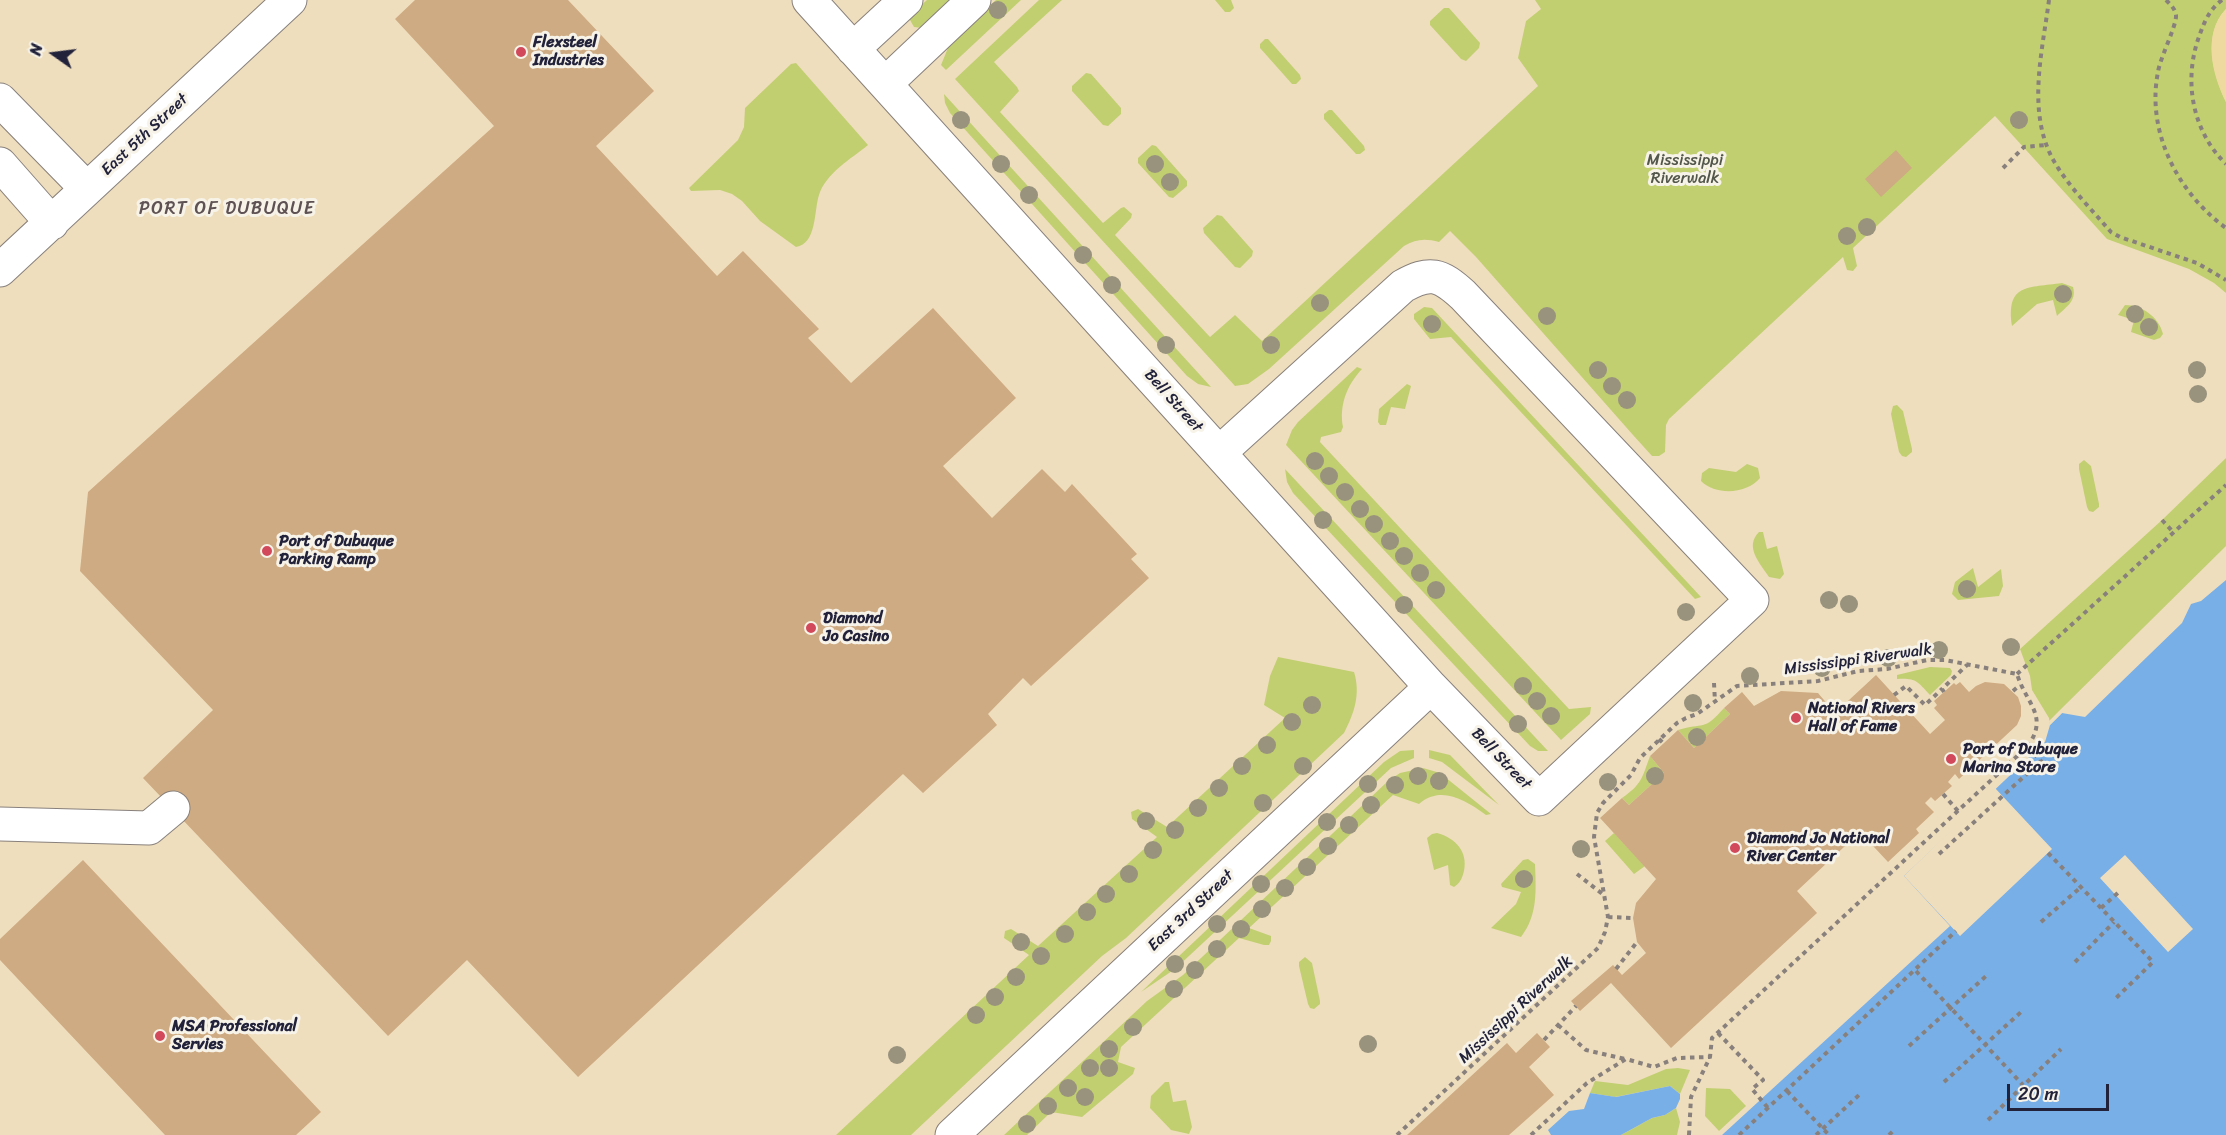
<!DOCTYPE html>
<style>
body{margin:0}
#map{position:relative;width:2226px;height:1135px;overflow:hidden;background:#efdebd;font-family:Sriracha,sans-serif}
canvas{display:block}
.north{position:absolute;left:24px;top:24px;width:60px;height:60px;-webkit-text-stroke:4px #f7f3e8;paint-order:stroke;rotate:284deg;font-size:16px;font-weight:700;line-height:24px;text-align:center;color:#22223b}
.north::after{content:'';display:block;margin:auto;width:21px;height:27px;background:#22223b;clip-path:polygon(50% 0,100% 100%,50% 72%,0 100%)}
.scale{position:absolute;left:2007px;top:1084px;width:102px;height:27px;box-sizing:border-box;border:3px solid #22223b;border-top:0;padding-left:8px;font-size:18px;line-height:21px;white-space:nowrap;color:#22223b;-webkit-text-stroke:4px #f7f3e8;paint-order:stroke}
</style>
<div id="map">
<canvas width="2226" height="1135"></canvas>
<div class="north">N</div>
<div class="scale">20 m</div>
</div>
<script>
const g = document.querySelector('canvas').getContext('2d');
g.lineJoin = 'round';
function paint(path, color) {
  g.fillStyle = color;
  g.fill(path, 'evenodd');
}
function trace(path, color, width, dash) {
  g.strokeStyle = color;
  g.lineWidth = width;
  g.lineCap = dash ? 'butt' : 'round';
  g.setLineDash(dash || []);
  g.stroke(path);
}
function write(font, color, halo, rows, align = 'center') {
  g.font = font + ' Sriracha,sans-serif';
  g.lineWidth = 6;
  g.setLineDash([]);
  g.textBaseline = 'middle';
  g.strokeStyle = halo;
  g.fillStyle = color;
  for (const [text, x, y, turn = 0] of rows) {
    g.save();
    g.translate(x, y);
    g.rotate((+turn || 0) * Math.PI / 180);
    g.textAlign = isNaN(turn) ? turn : align;
    if (halo) g.strokeText(text, 0, 0);
    g.fillText(text, 0, 0);
    g.restore();
  }
}
paint(new Path2D(`
 M927,0H952L922,28L914,27L910,20V15Z
 M996,0H1021L946,70L941,65L950,43Z
 M1039,0H1062L994,62L1017,87L1019,91L1000,112L1103,223L1121,208L1124,207L1132,214L1131,218L1115,235L1210,337L1235,315L1262,341L1538,86L1518,58L1526,21L1541,9L1535,0H2226V9C2202,35 2213,74 2226,102V293L2214,283L2189,269L2107,239L1995,116L1853,248L1857,266L1853,271L1847,270L1843,257L1669,419L1666,425L1665,452L1659,456H1652L1633,435L1476,257L1450,231L1439,242C1425,238 1416,239 1404,246L1269,369L1248,384L1235,386L955,79Z
 M1215,0H1231L1234,8L1230,12H1225Z
 M1444,8H1449L1480,43L1479,48L1466,61L1461,59L1430,25V21Z
 M1265,39H1268L1300,75L1301,79L1296,84H1292L1260,48V44Z
 M796,63L868,145C851,159 826,173 819,195C814,210 817,244 796,247L760,221L742,201L732,194L720,190L691,191L689,188L738,140L744,127L745,108L791,64Z
 M1086,73L1091,74L1121,108V114L1108,126L1103,125L1072,91V86Z
 M944,94L1211,387L1198,384L1187,376L950,113L945,103Z
 M1329,110H1332L1364,146L1365,150L1360,154H1356L1324,119V114Z
 M1152,145L1156,146L1187,181V186L1173,198L1169,197L1138,163V158Z
 M1217,215L1222,216L1253,251L1252,256L1240,268L1235,267L1204,233L1203,228Z
 M2062,283L2073,287C2077,301 2066,307 2057,316L2053,300L2037,304L2012,326C2006,283 2028,288 2062,283Z
 M2125,305C2142,305 2159,317 2163,334L2160,338L2154,340L2131,332L2134,320L2118,315Z
 M1424,307L1432,308L1701,597L1695,599L1451,337L1430,339L1414,319V314Z
 M1357,367L1362,369C1347,385 1339,405 1343,427L1341,432L1321,437L1320,442L1569,709L1591,707L1590,714L1561,740L1286,445L1292,430L1298,422Z
 M1407,384L1411,386L1405,409L1391,407L1386,425H1380L1378,422L1379,409Z
 M1897,405L1903,411L1912,449V452L1906,457L1902,456L1899,452L1891,414L1893,406Z
 M2226,458V549L2050,725L2049,718L2032,690L2030,676L2020,649L2162,520Z
 M2084,460L2091,466L2099,504V507L2093,512L2089,511L2087,507L2079,469V464Z
 M1747,464L1758,468L1760,478C1747,494 1716,496 1701,481L1702,473L1709,468L1736,472Z
 M1285,469L1548,751H1538L1530,746L1293,493L1287,482Z
 M1759,532H1763L1767,549L1777,546L1784,574L1780,579L1769,577C1760,563 1744,547 1759,532Z
 M1973,568L1978,587L2001,569L2003,586L1999,596L1958,600L1952,594L1955,582Z
 M1278,657L1354,672C1361,694 1354,714 1344,733L1126,938L1102,956L911,1135H836L1029,955L1004,938L1005,931L1011,929L1038,946L1157,837L1132,819L1131,812L1138,809L1167,827L1285,718L1264,705L1270,676Z
 M1930,667L1950,668L1952,671L1951,675L1930,695C1917,681 1916,678 1897,679V675Z
 M1724,708L1730,714L1694,748L1678,730C1704,722 1703,732 1724,708Z
 M1414,750V758L1391,768L1175,969L1141,992L1384,762L1400,751Z
 M1429,750L1450,755L1499,805L1442,762L1429,758Z
 M1650,756L1664,773L1629,805L1622,798C1642,784 1642,778 1650,756Z
 M1423,768L1440,773L1491,814L1486,815C1465,800 1441,785 1419,804L1393,795L1249,928L1271,936V941L1269,945H1264L1239,938L1121,1047L1118,1062L1135,1068L1133,1074L1082,1117L1051,1112L1027,1135H1004L1147,1001L1183,975L1388,781L1400,773Z
 M1437,833C1456,838 1468,852 1464,871C1462,879 1460,883 1454,887L1450,885L1448,865L1434,870L1427,838L1432,834Z
 M1614,833L1645,866L1634,874L1605,841Z
 M1528,859L1535,864C1536,891 1538,915 1521,937L1491,928L1516,904L1521,892L1502,887L1501,884L1523,860Z
 M1305,957L1312,963L1320,1001V1004L1314,1009L1310,1008L1308,1004L1299,966V962Z
 M1678,1068L1690,1070L1680,1094L1670,1086L1615,1097L1590,1093L1595,1081L1628,1085L1666,1069Z
 M1165,1082H1169L1173,1102L1186,1100L1192,1127L1189,1134L1171,1130L1150,1108L1151,1096Z
 M1706,1088L1730,1089L1746,1106L1719,1131L1705,1116Z
 M1676,1108L1680,1122L1677,1135H1621L1652,1118L1665,1115Z`), '#c1cf71');
paint(new Path2D(`
 M2226,9V102C2212,75 2202,34 2226,9Z`), '#eeda9e');
paint(new Path2D(`
 M2226,549V1135H1722L1950,926L1904,876L2045,742L2050,725Z
 M1670,1086L1680,1094V1099L1676,1108L1665,1115L1652,1118L1621,1135H1551L1548,1130L1569,1111L1584,1109L1590,1093L1616,1097Z`), '#79afe7');
paint(new Path2D(`
 M2226,546V580L2201,601L2191,604L2182,623L2085,717L2062,713L2050,725L2049,721L2059,711Z
 M1995,788L2052,849L1960,936L1904,876Z
 M2125,855L2193,929L2168,952L2100,878Z`), '#efdebd');
paint(new Path2D(`
 M415,0H568L654,91L596,146L717,276L743,251L819,329L808,338L851,383L933,308L1016,398L943,466L992,518L1042,469L1065,492L1072,484L1137,554L1131,559L1149,578L1031,686L1023,678L988,714L997,725L923,793L903,774L578,1077L467,960L388,1036L143,778L213,710L80,571L88,492L494,126L395,19Z
 M1896,150L1912,168L1881,197L1865,179Z
 M1876,675L1930,734L1945,720L1934,708L1937,705L1934,701L1954,683L1956,685L1960,682L1969,692L1976,686L1985,682L2004,684L2018,697L2021,706V716L2017,725L1959,779L1955,774L1948,782L1952,786L1943,794L1935,801L1931,797L1925,803L1934,812L1916,829L1919,833L1888,862L1860,832L1797,891L1817,913L1671,1048L1611,983L1580,1011L1571,1001L1613,965L1622,975L1646,953L1637,942L1633,918L1636,903L1656,879L1600,818L1622,798L1629,805L1664,773L1650,756L1678,730L1694,748L1730,714L1724,708L1742,692L1754,706L1781,691L1818,693L1835,713Z
 M83,860L321,1112L296,1135H165L0,960V939Z
 M1537,1033L1550,1047L1529,1067L1554,1095L1509,1135H1407L1507,1043L1516,1053Z`), '#ceab82');
const minor = new Path2D(`
 M809,0L1431,687L1539,799L1752,600L1463,295C1440,274 1430,271 1403,286L1219,453
 M853,49L906,0
 M885,84L974,0
 M0,100L87,189
 M0,164L52,223
 M0,270L290,0
 M0,824L149,828L173,808
 M952,1135L1431,687`);
trace(minor, '#88807c', 35);
trace(new Path2D(`
 M2049,0C2042,54 2026,114 2055,163C2070,188 2092,210 2111,232L2120,237L2197,263L2226,280
 M2166,0C2171,5 2175,9 2176,15C2177,25 2160,58 2158,72C2146,132 2178,193 2226,228
 M2222,0C2210,9 2205,20 2200,34C2183,78 2191,130 2226,164
 M2003,168L2024,147L2046,145
 M2162,520L2174,533
 M2017,674L2226,485
 M1714,683L1715,702
 M2013,691L2020,685
 M1944,692L1942,689L1967,665
 M1894,695L1906,686L1925,705L1942,689
 M1659,739L1663,743
 M1943,794L1958,811
 M2048,853L2153,962L2114,1000
 M1939,854L2041,761L2027,747
 M1577,874L1605,896
 M2101,908L2120,891
 M1608,917L1633,918
 M2041,922L2081,887
 M2075,962L2114,922
 M1616,969L1637,942
 M1916,971L2023,1085
 M1558,1025L1586,1050L1625,1059
 M1718,1033L1763,1080L1752,1089L1768,1108
 M1544,1040L1576,1006
 M1909,1046L1986,976
 M1944,1082L2021,1012
 M1787,1091L1829,1135
 M1988,1120L2061,1049
 M1397,1135L1598,948L1605,932L1608,917L1594,837L1597,813L1603,803L1631,775L1640,758L1677,723L1686,718L1697,714L1737,686L1818,681L1858,671L1887,669L1927,660H1945L2017,674
 M1531,1135L1587,1083L1626,1059L1654,1067L1677,1058L1710,1057
 M1689,1135L1691,1097L1710,1057L1712,1038L2027,747C2050,716 2026,704 2017,674
 M1739,1135L1956,931
 M1816,1135L1859,1095
 M1889,1135L1895,1129`), '#88807c', 4, [4.5, 4.5]);
trace(minor, '#fff', 33);
g.fillStyle = '#99937e';
for (const [x, y] of [
 [998,10],
 [961,120],
 [2019,120],
 [1001,164],
 [1155,164],
 [1170,182],
 [1029,195],
 [1867,227],
 [1847,236],
 [1083,255],
 [1112,285],
 [2063,294],
 [1320,303],
 [2135,314],
 [1547,316],
 [1432,324],
 [2149,327],
 [1166,345],
 [1271,345],
 [1598,370],
 [2197,370],
 [1612,386],
 [2198,394],
 [1627,400],
 [1315,461],
 [1329,476],
 [1345,492],
 [1360,509],
 [1323,520],
 [1374,524],
 [1390,541],
 [1404,556],
 [1420,573],
 [1967,589],
 [1436,590],
 [1829,600],
 [1849,604],
 [1404,605],
 [1686,612],
 [2011,647],
 [1939,650],
 [1888,658],
 [1822,668],
 [1750,676],
 [1523,686],
 [1537,701],
 [1693,703],
 [1312,705],
 [1551,716],
 [1292,722],
 [1518,724],
 [1697,737],
 [1267,745],
 [1242,766],
 [1303,766],
 [1418,776],
 [1655,776],
 [1439,781],
 [1608,782],
 [1368,784],
 [1395,785],
 [1219,788],
 [1263,803],
 [1371,805],
 [1198,808],
 [1146,821],
 [1327,822],
 [1349,825],
 [1175,830],
 [1328,846],
 [1581,849],
 [1153,850],
 [1307,867],
 [1129,874],
 [1524,879],
 [1261,884],
 [1285,888],
 [1106,894],
 [1262,909],
 [1087,912],
 [1217,924],
 [1241,929],
 [1065,934],
 [1021,942],
 [1217,949],
 [1041,956],
 [1175,964],
 [1195,970],
 [1016,977],
 [1174,989],
 [995,997],
 [976,1015],
 [1133,1027],
 [1368,1044],
 [1109,1049],
 [897,1055],
 [1090,1068],
 [1109,1068],
 [1068,1088],
 [1085,1097],
 [1048,1106],
 [1027,1124]
]) {
  g.beginPath();
  g.arc(x, y, 9, 0, 2 * Math.PI);
  g.fill();
}
for (const [x, y, r, color] of [
 [521,52,6,"#d1495b"],
 [267,551,6,"#d1495b"],
 [811,628,6,"#d1495b"],
 [1796,718,6,"#d1495b"],
 [1951,759,6,"#d1495b"],
 [1735,848,6,"#d1495b"],
 [160,1036,6,"#d1495b"]
]) {
  const dot = new Path2D();
  dot.arc(x, y, r, 0, 2 * Math.PI);
  g.fillStyle = color;
  g.fill(dot);
  trace(dot, '#f7f3e8', 2);
}
write('bold 16px', '#22223b', '#f7f3e8', [
 ["Flexsteel",533,43],
 ["Industries",533,61],
 ["Port of Dubuque",279,542],
 ["Parking Ramp",279,560],
 ["Diamond",823,619],
 ["Jo Casino",823,637],
 ["National Rivers",1808,709],
 ["Hall of Fame",1808,727],
 ["Port of Dubuque",1963,750],
 ["Marina Store",1963,768],
 ["Diamond Jo National",1747,839],
 ["River Center",1747,857],
 ["MSA Professional",172,1027],
 ["Servies",172,1045]
], 'left');
write('16px', '#22223b', '#f7f3e8', [
 ["East 5th Street",145,135,-43],
 ["Bell Street",1173,401,48],
 ["Mississippi Riverwalk",1858,660,-8],
 ["Bell Street",1501,759,46],
 ["East 3rd Street",1191,911,-43],
 ["Mississippi Riverwalk",1516,1010,-43]
]);
write('16px', '#52564b', '#f7f3e8', [
 ["Mississippi",1685,161],
 ["Riverwalk",1685,179]
]);
g.letterSpacing = '1.5px';
write('18px', '#5e5254', '#f7f3e8', [
 ["PORT OF DUBUQUE",227,209]
]);
g.letterSpacing = '0px';
</script>
